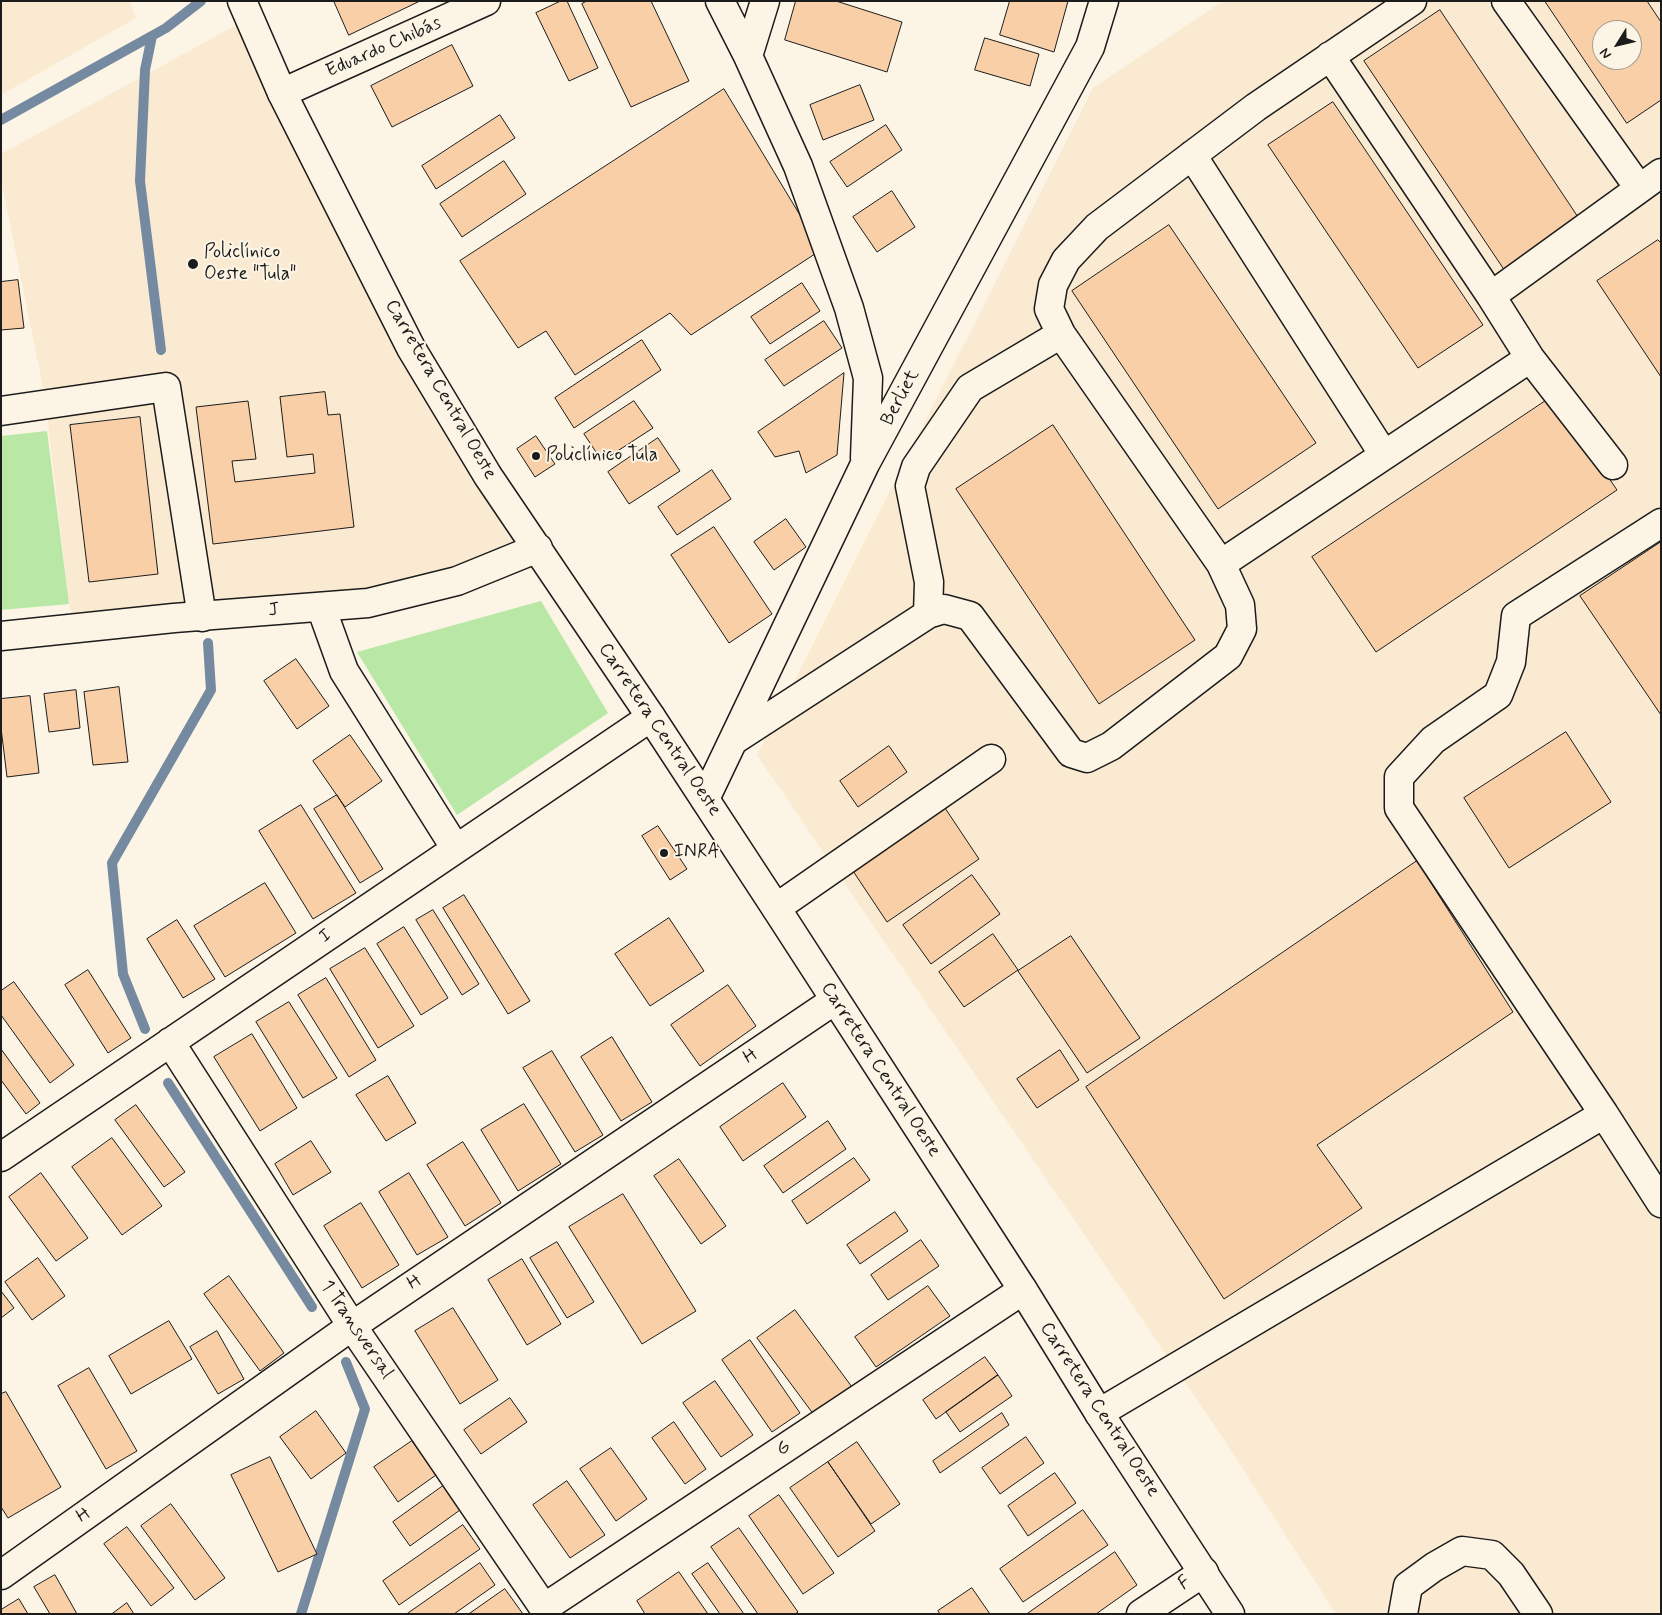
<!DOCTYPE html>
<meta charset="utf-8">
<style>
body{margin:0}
#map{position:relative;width:1662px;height:1615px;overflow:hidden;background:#fcf5e5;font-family:Mynerve,sans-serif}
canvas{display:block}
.frame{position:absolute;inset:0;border:2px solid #1c1c1c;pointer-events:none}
.north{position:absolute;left:1592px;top:20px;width:50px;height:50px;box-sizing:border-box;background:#fcf5e5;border:1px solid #a29e95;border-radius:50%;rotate:234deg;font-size:14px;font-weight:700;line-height:20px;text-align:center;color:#1c1c1c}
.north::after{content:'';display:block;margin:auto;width:18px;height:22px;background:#1c1c1c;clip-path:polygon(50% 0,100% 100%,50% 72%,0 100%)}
</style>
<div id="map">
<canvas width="1662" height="1615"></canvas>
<div class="frame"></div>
<div class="north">N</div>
</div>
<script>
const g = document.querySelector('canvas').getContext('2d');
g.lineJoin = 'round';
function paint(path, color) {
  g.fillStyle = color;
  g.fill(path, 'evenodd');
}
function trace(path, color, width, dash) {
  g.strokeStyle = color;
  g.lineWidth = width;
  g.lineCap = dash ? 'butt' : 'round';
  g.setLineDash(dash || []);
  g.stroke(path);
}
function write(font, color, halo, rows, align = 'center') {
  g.font = font + ' Mynerve,sans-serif';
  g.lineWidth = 4;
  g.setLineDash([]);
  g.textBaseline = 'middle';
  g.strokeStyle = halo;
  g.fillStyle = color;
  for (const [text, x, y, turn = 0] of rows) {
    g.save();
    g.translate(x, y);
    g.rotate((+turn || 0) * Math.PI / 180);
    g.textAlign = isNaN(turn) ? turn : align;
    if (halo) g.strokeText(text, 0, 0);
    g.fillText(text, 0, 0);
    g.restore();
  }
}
paint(new Path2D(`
 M1,1H130L136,18L1,95Z
 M1223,1H1661V1614H1336L1223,1438L757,755L1093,88ZM1602,30H1632V60H1602Z
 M249,18L282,93L538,548L457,581L75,629L69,604L45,397L1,180V154Z`), '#fbead2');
paint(new Path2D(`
 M47,431L69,604L1,610V436Z
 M541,601L608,713L457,815L357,652Z`), '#b8e7a6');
trace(new Path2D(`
 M152,36L145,70L140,181L161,350
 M1,120L166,28L201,1
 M145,1029L123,974L112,863L211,690L208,643
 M168,1083L312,1307
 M301,1614L365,1409L346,1362`), '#758aa0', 10);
const building = new Path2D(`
 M334,1H420L349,35Z
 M561,1H567L598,68L569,81L536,13Z
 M587,1H651L689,81L631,107L582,4Z
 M796,1H836L902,22L887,72L785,40Z
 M1010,1H1068L1054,52L1000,35Z
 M1545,1H1647L1661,22V100L1627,123ZM1602,30H1632V60H1602Z
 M1440,10L1582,223L1507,274L1364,61Z
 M985,38L1039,54L1030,86L975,70Z
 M452,45L473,86L392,127L371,86Z
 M860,85L874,120L823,140L810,105Z
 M724,89L821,250L691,335L670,313L575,375L546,331L518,348L460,261Z
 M1333,102L1483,325L1418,368L1268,145Z
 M500,115L515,138L436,189L422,166Z
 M886,125L902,150L847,187L830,162Z
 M504,161L526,194L462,237L440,204Z
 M892,191L915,227L877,252L853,217Z
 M1169,225L1316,443L1218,509L1072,291Z
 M1658,240L1661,243V377L1597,281Z
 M18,280L24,328L1,330V282Z
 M802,283L820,311L770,344L751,317Z
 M824,321L842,348L784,386L765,360Z
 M642,340L661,370L574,428L555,398Z
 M844,373L837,455L806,473L799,451L775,457L758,432Z
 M325,392L328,415L340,414L354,527L213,544L196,407L248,401L256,459L232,461L235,482L315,473L313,454L287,457L280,397Z
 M1553,396L1617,490L1376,652L1312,557Z
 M634,401L653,428L602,461L584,434Z
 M140,417L158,574L89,582L70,425Z
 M1053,425L1195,640L1099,704L956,489Z
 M536,436L555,464L535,477L517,449Z
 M658,438L680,471L629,504L608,472Z
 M712,470L731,499L677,535L658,507Z
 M786,519L806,547L774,570L754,542Z
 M714,527L772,614L729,643L671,555Z
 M1661,542V715L1580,596Z
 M296,659L329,706L297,729L264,681Z
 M119,687L128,762L93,765L84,692Z
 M76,690L80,728L49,732L44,694Z
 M30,696L39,773L7,777L1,728V699Z
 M1566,732L1611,802L1509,868L1464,798Z
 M350,735L382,781L345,807L313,761Z
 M889,746L907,772L858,807L840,781Z
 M337,795L383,869L360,883L314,809Z
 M941,802L979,859L887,922L849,865Z
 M301,805L356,893L313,919L259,831Z
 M658,826L687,869L670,880L642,836Z
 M1417,861L1513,1012L1317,1145L1362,1208L1224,1299L1086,1087Z
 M972,875L1000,914L931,964L903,925Z
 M265,883L296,933L225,977L194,926Z
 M464,895L530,1001L508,1014L443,908Z
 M433,910L479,984L462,995L416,920Z
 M669,918L704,971L650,1006L615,954Z
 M177,920L215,979L183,998L147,939Z
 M404,927L448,998L421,1015L377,944Z
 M993,934L1018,970L964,1007L939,972Z
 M1071,936L1140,1038L1087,1073L1018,971Z
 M365,948L414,1026L378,1048L330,969Z
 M88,970L131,1038L108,1053L65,985Z
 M326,978L376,1060L349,1077L298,995Z
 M14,982L74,1065L50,1083L1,1015V991Z
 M728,985L756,1026L700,1066L671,1025Z
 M289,1002L337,1078L303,1098L256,1022Z
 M252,1034L297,1108L260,1131L214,1057Z
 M612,1037L652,1102L621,1121L581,1057Z
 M1,1049L40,1103L26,1114L1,1080Z
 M1060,1050L1079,1080L1037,1108L1017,1079Z
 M552,1051L603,1135L575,1152L523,1068Z
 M388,1076L416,1123L386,1141L356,1095Z
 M783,1083L806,1117L743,1161L720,1127Z
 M524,1104L561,1164L518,1191L481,1130Z
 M136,1105L185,1172L164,1187L115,1120Z
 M828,1121L846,1149L783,1193L764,1166Z
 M112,1138L162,1206L122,1235L72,1167Z
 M311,1141L331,1172L293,1195L275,1164Z
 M463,1142L501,1203L465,1226L427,1165Z
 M854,1158L870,1180L807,1224L792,1201Z
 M679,1159L726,1226L701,1244L654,1176Z
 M41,1173L88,1238L56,1261L9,1197Z
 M409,1173L448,1237L417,1255L379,1192Z
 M623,1194L696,1311L642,1344L569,1227Z
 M361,1203L399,1265L362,1288L324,1226Z
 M895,1212L908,1231L860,1264L847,1245Z
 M921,1240L939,1266L888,1300L871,1275Z
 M557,1242L594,1302L567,1318L530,1258Z
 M38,1258L65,1296L32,1320L5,1282Z
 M522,1259L561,1324L527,1345L488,1280Z
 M229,1276L284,1353L260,1371L204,1294Z
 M928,1286L950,1316L876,1367L855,1337Z
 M1,1291L14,1308L1,1318Z
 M453,1308L498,1380L460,1404L415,1331Z
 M795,1310L852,1387L814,1415L757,1338Z
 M169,1321L192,1359L131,1394L109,1356Z
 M217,1331L244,1379L218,1394L190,1347Z
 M750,1340L800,1413L772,1432L722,1360Z
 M985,1357L998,1375L936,1419L923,1400Z
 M89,1368L137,1451L106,1469L58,1386Z
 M998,1375L1012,1396L960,1432L946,1412Z
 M715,1381L753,1435L721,1457L683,1403Z
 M6,1392L61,1487L8,1518L1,1507V1394Z
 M510,1398L527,1422L481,1454L464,1430Z
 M316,1411L346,1453L311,1479L280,1437Z
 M1002,1413L1009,1425L940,1473L933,1461Z
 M674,1422L706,1469L685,1484L652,1438Z
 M1026,1437L1044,1463L1000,1494L982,1468Z
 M412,1441L436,1475L398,1502L374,1467Z
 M857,1442L900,1504L871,1524L828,1462Z
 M611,1448L647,1499L616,1521L580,1469Z
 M270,1457L317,1554L278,1572L231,1475Z
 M828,1462L875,1531L838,1557L790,1488Z
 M1055,1473L1076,1503L1028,1536L1008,1506Z
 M567,1481L605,1535L570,1558L533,1505Z
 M443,1486L460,1510L410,1546L393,1522Z
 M779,1495L834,1573L803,1594L749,1516Z
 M171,1504L225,1578L195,1600L141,1526Z
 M1083,1510L1108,1545L1023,1602L1000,1569Z
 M463,1525L480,1549L399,1605L383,1581Z
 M127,1527L174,1588L151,1606L104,1544Z
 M739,1528L798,1612L795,1614H758L711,1547Z
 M1115,1552L1137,1585L1096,1614H1027Z
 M480,1563L495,1585L454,1614H407Z
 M708,1563L744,1614H720L692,1574Z
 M679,1572L708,1614H645L637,1601Z
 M55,1575L77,1614H50L34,1587Z
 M972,1588L990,1614H940L938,1611Z
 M505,1589L523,1614H469Z
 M19,1599L28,1614H1V1610Z
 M127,1603L134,1614H112Z`);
paint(building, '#f8cfa7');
trace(building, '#1c1c1c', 1);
const minor = new Path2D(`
 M720,1L748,56L798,166L849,308L868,378L865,458
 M1506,1L1639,188
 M748,56L765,1
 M1330,56L1491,296L1530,358L1613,465
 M282,93L486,1
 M1192,155L1384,455
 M1491,296L1661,173
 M1,411L166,387L202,617
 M1221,564L1530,358
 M321,607L344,671L456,849
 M928,614L929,582L910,486L916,467L970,388L1061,334
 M734,740L928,614L944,609L970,616L1071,753L1087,758L1111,746L1228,656L1242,629L1240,605L1221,564L1061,334L1049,309L1053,285L1066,260L1097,227L1256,107L1412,1
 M705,799L865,464L1090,47L1104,1
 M776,908L991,759
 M170,1042L352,1326L548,1614
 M1604,1114L1399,808V777L1433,740L1498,695L1511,662L1516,616L1661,523
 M1,1157L651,717
 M1099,1413L1604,1114L1661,1203
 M1,1575L352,1326L835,1000
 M544,1608L1023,1290
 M1141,1614L1204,1572
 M1403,1614L1408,1586L1434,1567L1462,1551L1492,1555L1511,1574L1538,1614`);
const major = new Path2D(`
 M242,1L282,93L411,348L488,476L651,717L776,908L1023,1290L1099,1413L1230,1614
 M1,636L174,618L368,603L457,581L538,548`);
trace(minor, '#1c1c1c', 31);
trace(major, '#1c1c1c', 31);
trace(minor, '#fcf5e5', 28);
trace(major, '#fcf5e5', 28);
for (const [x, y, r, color] of [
 [193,264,6,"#1c1c1c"],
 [536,456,5,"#1c1c1c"],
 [664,853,5,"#1c1c1c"]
]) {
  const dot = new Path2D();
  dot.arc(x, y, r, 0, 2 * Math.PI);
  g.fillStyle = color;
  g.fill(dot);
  trace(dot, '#fcf5e5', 2);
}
write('19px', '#1c1c1c', '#fcf5e5', [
 ["Eduardo Chibás",384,48,-24],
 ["Carretera Central Oeste",440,390,60],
 ["Berliet",901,398,-62],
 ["J",274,611,-5],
 ["Carretera Central Oeste",659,730,56],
 ["I",326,937,-34],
 ["H",751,1057,-34],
 ["Carretera Central Oeste",880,1070,57],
 ["H",415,1283,-34],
 ["1 Transversal",356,1330,56],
 ["Carretera Central Oeste",1099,1410,57],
 ["G",784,1449,-34],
 ["H",84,1516,-35],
 ["F",1185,1584,-34]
]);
write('19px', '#1c1c1c', '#fcf5e5', [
 ["Policlínico",204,253],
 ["Oeste \"Tula\"",204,275],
 ["Policlínico Tula",546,456],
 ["INRA",674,853]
], 'left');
</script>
